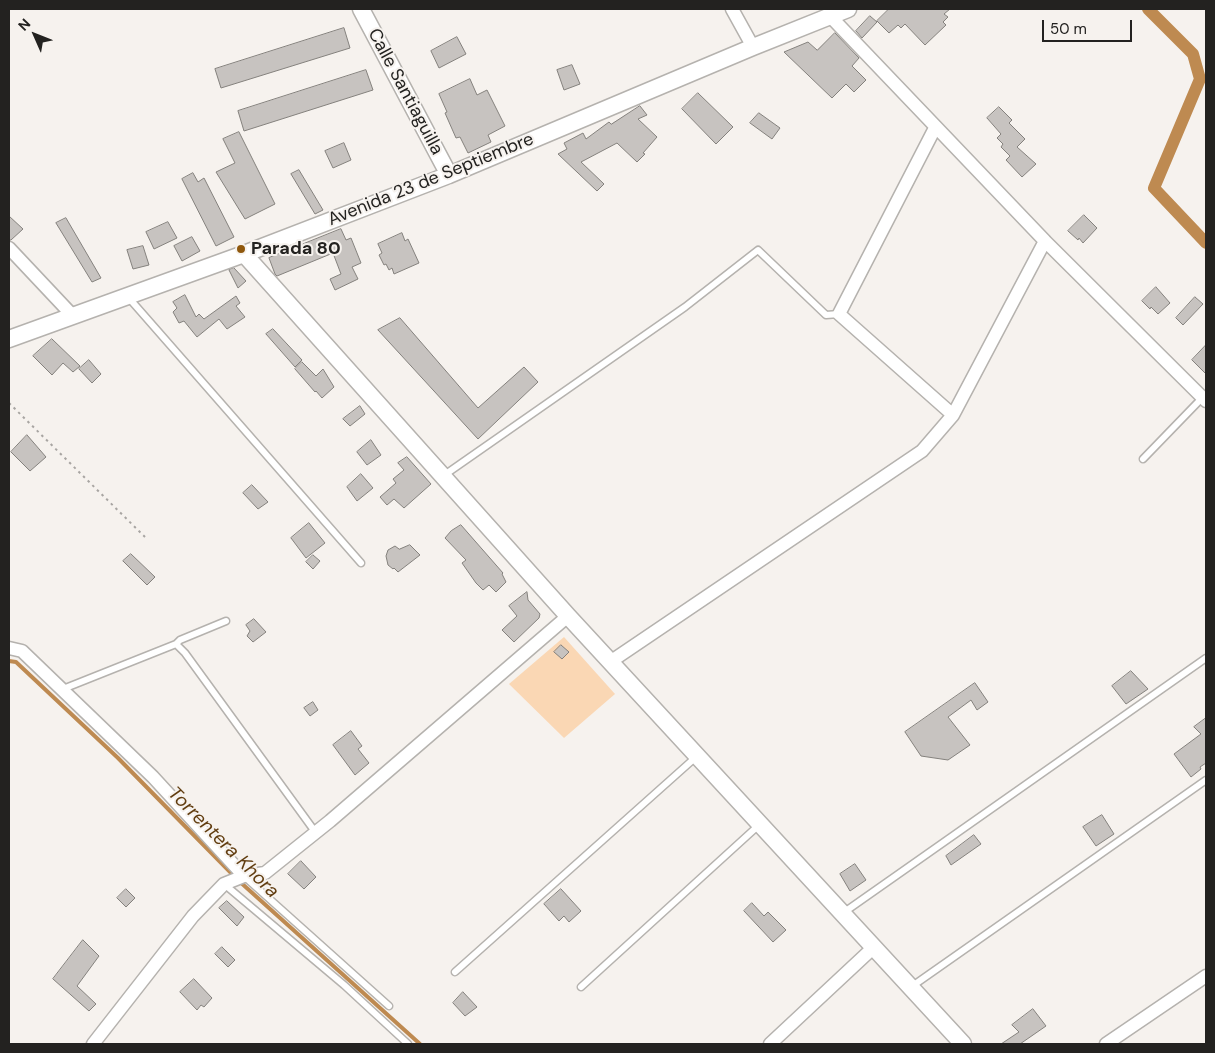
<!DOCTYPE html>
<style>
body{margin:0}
#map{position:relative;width:1215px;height:1053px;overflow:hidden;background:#f6f2ee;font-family:"DM Sans",sans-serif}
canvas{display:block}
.frame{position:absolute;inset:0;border:10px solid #232220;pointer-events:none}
.north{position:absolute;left:10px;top:10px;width:50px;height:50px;-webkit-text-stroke:4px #f6f2ee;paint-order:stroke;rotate:314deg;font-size:14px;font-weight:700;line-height:20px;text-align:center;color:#232220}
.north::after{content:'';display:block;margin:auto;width:18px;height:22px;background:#232220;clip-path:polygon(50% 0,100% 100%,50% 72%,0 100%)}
.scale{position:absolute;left:1042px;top:20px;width:90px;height:22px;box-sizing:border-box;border:2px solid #232220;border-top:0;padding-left:6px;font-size:15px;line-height:18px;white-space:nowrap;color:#232220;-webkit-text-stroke:4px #f6f2ee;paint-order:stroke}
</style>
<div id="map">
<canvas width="1215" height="1053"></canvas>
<div class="frame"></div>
<div class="north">N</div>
<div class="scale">50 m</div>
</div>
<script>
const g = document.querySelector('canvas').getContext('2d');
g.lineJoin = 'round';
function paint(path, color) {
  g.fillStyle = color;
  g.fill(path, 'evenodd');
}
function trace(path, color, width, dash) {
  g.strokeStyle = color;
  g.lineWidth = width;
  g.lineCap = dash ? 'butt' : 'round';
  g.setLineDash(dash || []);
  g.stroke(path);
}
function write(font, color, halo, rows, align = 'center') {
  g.font = font + ' "DM Sans",sans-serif';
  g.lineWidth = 4;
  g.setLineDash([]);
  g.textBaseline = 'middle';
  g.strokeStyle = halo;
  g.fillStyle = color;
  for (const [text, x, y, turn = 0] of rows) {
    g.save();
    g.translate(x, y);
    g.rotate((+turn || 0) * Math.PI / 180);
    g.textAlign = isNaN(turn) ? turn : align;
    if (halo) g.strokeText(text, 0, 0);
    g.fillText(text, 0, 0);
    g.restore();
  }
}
paint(new Path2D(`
 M564,637L615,694L564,738L509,684Z`), '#fad7b4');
trace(new Path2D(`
 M9,661L16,662L118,758L234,876
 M239,881L420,1044`), '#be8a51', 4);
trace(new Path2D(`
 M1148,9L1193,54L1200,79L1154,188L1206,243`), '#be8a51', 12);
const building = new Path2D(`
 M889,9H950L944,14L948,17L943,22L946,25L925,45L905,24L901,28L898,25L889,33L877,21Z
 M870,16L877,22L862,38L856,31Z
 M344,28L350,48L221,88L215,69Z
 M835,33L859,58L852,66L866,80L854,92L846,84L832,98L784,52L808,42L817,50Z
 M457,37L466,54L439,68L431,51Z
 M572,65L580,84L564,90L557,70Z
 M366,70L373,90L244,131L238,111Z
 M470,79L477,95L487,90L505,126L488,135L491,142L468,153L460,137L456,138L445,113L447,112L439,94Z
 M698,93L733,127L716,144L682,109Z
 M640,106L647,115L638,119L657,137L643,153L645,154L637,162L617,143L581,162L604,184L597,191L558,154L567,149L564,143L583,133L586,139L609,122L611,124Z
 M999,107L1012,120L1009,123L1025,139L1017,147L1036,164L1022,177L1006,160L1010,156L1001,147L1003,144L997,138L1001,134L987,118Z
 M759,113L780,128L772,139L750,123Z
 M239,132L275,204L245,219L216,172L235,163L223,139Z
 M344,143L351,160L333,168L325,151Z
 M299,170L323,210L315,214L291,174Z
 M193,173L198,182L204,178L234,237L216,246L182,179Z
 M1084,215L1097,228L1083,243L1079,238L1078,240L1068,231Z
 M9,216L23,229L11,240H9Z
 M66,218L101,278L92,282L56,223Z
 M168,222L177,238L154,249L146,232Z
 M341,229L346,240L351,238L361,263L352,267L358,279L335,290L330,279L341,274L333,253L277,276L275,274L269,258Z
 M402,233L405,241L408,239L419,263L394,274L392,268L389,270L386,264L384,265L379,255L382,253L378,244Z
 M192,237L200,251L182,261L174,246Z
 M143,246L149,265L133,269L127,250Z
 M234,268L246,281L238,288L229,270Z
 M1156,287L1170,303L1158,314L1151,307L1150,309L1142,301Z
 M185,295L196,317L199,314L204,319L236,296L240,303L236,306L245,317L227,329L219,319L197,337L184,321L179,323L173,312L177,308L173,302Z
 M1195,297L1203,304L1183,325L1176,318Z
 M400,318L478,408L524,367L538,382L478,439L378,330Z
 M273,329L302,360L295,367L266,334Z
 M52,339L80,366L73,372L63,363L52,375L33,356Z
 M1206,345V374L1192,360Z
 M89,360L101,374L92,383L79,369Z
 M302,362L316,376L323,369L334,387L322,398L316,391L315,392L295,369Z
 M360,406L365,414L350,426L343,419Z
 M27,435L46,457L30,471L11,452Z
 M371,440L381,455L367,465L357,452Z
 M407,457L431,484L404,508L394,499L387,505L380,497L396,483L393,479L404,470L398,463Z
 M361,474L373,488L357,501L347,487Z
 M252,485L268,502L258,509L243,493Z
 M309,523L325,543L306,558L291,538Z
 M461,525L503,573L502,574L506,582L496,592L489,585L483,590L476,583L462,563L466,560L445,538L451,531Z
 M410,545L420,555L398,572L394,568L393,569L388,565L386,556L388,550L395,546L399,549Z
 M131,554L155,577L147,585L123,561Z
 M313,555L320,561L313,569L306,562Z
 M527,592L528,600L540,614L539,618L514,642L502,630L517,616L509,606Z
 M254,619L266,632L253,642L247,636L250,631L246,625Z
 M561,645L569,652L562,659L554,652Z
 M1131,671L1148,689L1126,704L1112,686Z
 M975,683L988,702L977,710L971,700L948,717L970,745L948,760L921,756L905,732Z
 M313,702L318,710L310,716L304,708Z
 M1206,718V763L1200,767L1201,769L1191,777L1174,754L1201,734L1194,727Z
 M351,731L362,746L358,749L369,763L355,775L333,745Z
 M1102,815L1114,834L1096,846L1083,827Z
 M974,835L981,844L951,865L946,856Z
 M301,861L316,877L304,889L288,874Z
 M855,864L866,880L850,891L840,874Z
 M126,889L135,898L126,907L117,898Z
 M561,889L581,911L569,922L564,916L559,921L544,904Z
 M227,901L244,917L237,926L219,908Z
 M752,903L764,916L768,912L786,930L773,942L744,911Z
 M83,940L99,956L77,986L96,1004L89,1011L53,979Z
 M222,947L235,960L228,967L215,954Z
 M194,979L212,998L204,1007L201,1005L197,1010L180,992Z
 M463,992L477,1007L465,1016L453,1003Z
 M1033,1009L1046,1026L1020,1044H1001L1019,1032L1012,1025Z`);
paint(building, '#c7c3c0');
trace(building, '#84817d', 1);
const lane = new Path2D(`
 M128,297L361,563
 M1143,459L1203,397
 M443,476L685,307L758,250L826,315L839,314
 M176,644L180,640L226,621
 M63,689L176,644L185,653L316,833
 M245,877L389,1006
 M224,884L344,985L408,1044
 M843,913L1206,658
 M455,972L696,757
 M581,987L759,825
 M911,987L1206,780`);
const street = new Path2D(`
 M732,9L753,47
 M830,16L1045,241L1206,401
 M935,128L839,314L953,415
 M9,248L73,316
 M9,648L22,651L153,777L244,876
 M610,662L922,451L953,415L1045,241
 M93,1044L193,916L224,884L244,876L265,873L330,821L568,616
 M770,1044L874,947
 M1106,1044L1206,976`);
const secondary = new Path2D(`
 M361,9L449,175
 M244,254L568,616L963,1044
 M9,339L244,254L449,175L753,47L848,9`);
trace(lane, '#b5b2ae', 9);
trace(street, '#b5b2ae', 15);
trace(secondary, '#b5b2ae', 19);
trace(new Path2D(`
 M9,403L145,537`), '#a8a5a2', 2, [2.5, 4]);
trace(lane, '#fff', 6);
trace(street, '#fff', 12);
trace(secondary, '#fff', 16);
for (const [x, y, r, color] of [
 [241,249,5,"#8f580d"]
]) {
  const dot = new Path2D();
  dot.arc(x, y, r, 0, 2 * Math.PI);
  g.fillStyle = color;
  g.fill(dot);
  trace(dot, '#f6f2ee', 2);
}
write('18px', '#232220', '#f6f2ee', [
 ["Calle Santiaguilla",405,92,62],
 ["Avenida 23 de Septiembre",431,180,-22]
]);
write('bold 18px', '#232220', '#f6f2ee', [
 ["Parada 80",251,249]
], 'left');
write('italic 19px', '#613d10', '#f6f2ee', [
 ["Torrentera Khora",223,843,45]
]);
</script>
